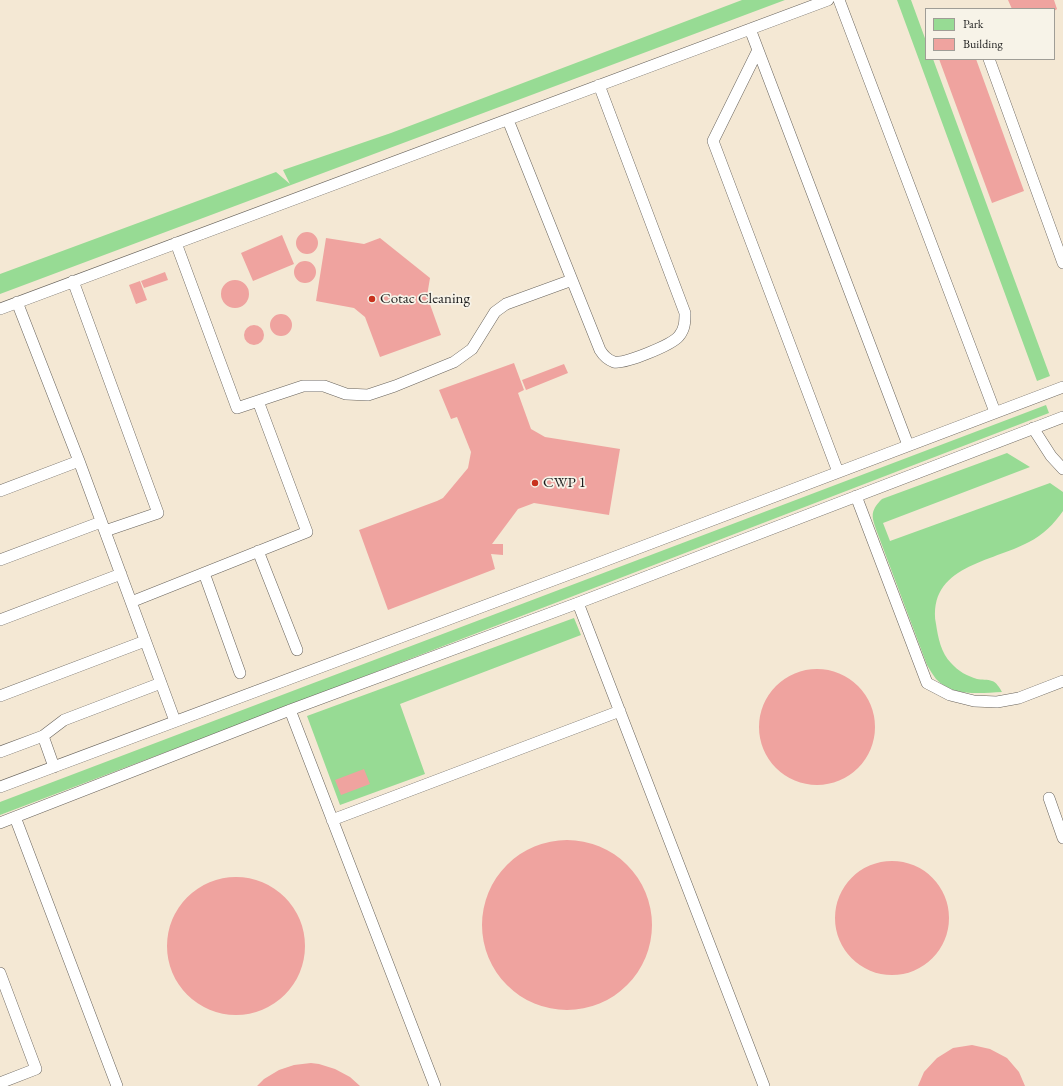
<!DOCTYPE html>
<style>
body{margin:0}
#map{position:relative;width:1063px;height:1086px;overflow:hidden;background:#f4e8d4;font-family:"EB Garamond",serif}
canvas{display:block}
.legend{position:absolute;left:925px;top:8px;width:130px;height:52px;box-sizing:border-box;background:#f7f3e8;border:1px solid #9f9d96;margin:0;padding:5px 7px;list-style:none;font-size:12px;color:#1c1c1c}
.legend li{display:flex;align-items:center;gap:8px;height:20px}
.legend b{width:20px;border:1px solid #9f9d96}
</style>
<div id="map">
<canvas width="1063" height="1086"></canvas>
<ul class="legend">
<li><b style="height:11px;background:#97db94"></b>Park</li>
<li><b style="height:11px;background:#efa39f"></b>Building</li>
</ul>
</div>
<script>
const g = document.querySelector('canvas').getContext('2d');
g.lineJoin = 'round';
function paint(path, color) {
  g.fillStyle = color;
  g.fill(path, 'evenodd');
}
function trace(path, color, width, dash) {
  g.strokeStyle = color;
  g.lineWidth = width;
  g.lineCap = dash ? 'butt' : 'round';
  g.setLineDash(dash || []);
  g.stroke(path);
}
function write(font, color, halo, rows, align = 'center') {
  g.font = font + ' "EB Garamond",serif';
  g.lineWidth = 3.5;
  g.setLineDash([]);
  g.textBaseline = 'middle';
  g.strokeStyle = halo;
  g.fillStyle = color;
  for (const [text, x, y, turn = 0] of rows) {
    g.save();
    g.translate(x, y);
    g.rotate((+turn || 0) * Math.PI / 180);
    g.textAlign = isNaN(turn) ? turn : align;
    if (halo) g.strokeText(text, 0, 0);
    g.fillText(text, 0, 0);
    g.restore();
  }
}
paint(new Path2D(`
 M742,0H785L0,294V274L276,172L290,184L283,170L391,133Z
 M897,0H911L926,41V59H933L1050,376L1037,381Z
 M1046,405L1049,413L277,710L0,815V802Z
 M1007,453L1030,467L883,523L890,541L1050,483L1063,492V511C1054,524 1043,535 1029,542C992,562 927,566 936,624C938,637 941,653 951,663C958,671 967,676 977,679C981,680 988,679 992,681C996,682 1000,688 1002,692C980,693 953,697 936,679C933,675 930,670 927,665L877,532C872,517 869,512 882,499Z
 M574,618L581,635L400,704L425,774L340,805L307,716Z`), '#97db94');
paint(new Path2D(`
 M1008,0H1054L1057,9L1054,11V9H1012Z
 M939,59H976L1024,191L992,203Z
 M296 243a11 11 0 1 1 22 0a11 11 0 1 1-22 0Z
 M282,235L294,264L253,281L241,253Z
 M326,238L364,244L380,238L430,278L427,296L441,335L380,357L365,317L354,308L316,301Z
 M294 272a11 11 0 1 1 22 0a11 11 0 1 1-22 0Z
 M165,272L168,280L144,288L141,281Z
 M221 294a14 14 0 1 1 28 0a14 14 0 1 1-28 0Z
 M140,281L147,300L136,304L129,285Z
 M270 325a11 11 0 1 1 22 0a11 11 0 1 1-22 0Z
 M244 335a10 10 0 1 1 20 0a10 10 0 1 1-20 0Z
 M514,363L524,390L518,393L531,429L545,437L620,449L609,515L534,503L518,509L492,544H503V555L491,554L495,569L388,610L359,530L437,501L443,498L468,468L471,452L457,417L451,419L439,390Z
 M564,364L568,373L526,390L522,380Z
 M759 727a58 58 0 1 1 116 0a58 58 0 1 1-116 0Z
 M364,769L370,784L341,795L335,780Z
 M482 925a85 85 0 1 1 170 0a85 85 0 1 1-170 0Z
 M835 918a57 57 0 1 1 114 0a57 57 0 1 1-114 0Z
 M167 946a69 69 0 1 1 138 0a69 69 0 1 1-138 0Z
 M972,1045L990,1049L1007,1058L1019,1072L1025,1086H918L924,1072L937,1058L953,1048Z
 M311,1063L319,1064L335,1069L350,1077L360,1086H257L264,1079L279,1070L294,1065Z`), '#efa39f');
const lane = new Path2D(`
 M839,0L995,412
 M750,29L908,445
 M758,50L713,141L838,472
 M989,59L1063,263
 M508,120L600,350C603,355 608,360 614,362C625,364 672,345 679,336C685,329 685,321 685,313L599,85
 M176,243L237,408L303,386H324L346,394L368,395L395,386L454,362L472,349L495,312L506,304L572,280
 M73,281L158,513L105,531
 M17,302L79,461L175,721
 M0,309L828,0
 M1033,428L1051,456L1063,469
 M0,491L79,461
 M856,496L927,683L950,695L974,701L997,702L1019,698L1063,681
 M258,551L297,650
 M0,560L101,522
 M204,573L240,673
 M131,602L307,532L258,401
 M578,603L764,1086
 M0,620L121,574
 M0,696L145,641
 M290,710L435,1086
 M43,736L54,767
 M0,752L43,736L64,720L161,683
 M0,787L599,563L1063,387
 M1049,798L1063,838
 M15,817L117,1086
 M332,820L620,711
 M0,823L290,710L578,603L1063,417
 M0,973L36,1069L0,1083`);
trace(lane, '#68635c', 12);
trace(lane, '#fff', 11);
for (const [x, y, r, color] of [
 [372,299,4,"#c8321e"],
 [535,483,4,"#c8321e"]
]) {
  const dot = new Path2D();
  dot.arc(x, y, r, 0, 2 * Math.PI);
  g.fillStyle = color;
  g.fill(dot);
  trace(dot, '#f7f3e8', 1.5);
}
write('15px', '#1c1c1c', '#f7f3e8', [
 ["Cotac Cleaning",380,299],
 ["CWP 1",543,483]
], 'left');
</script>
